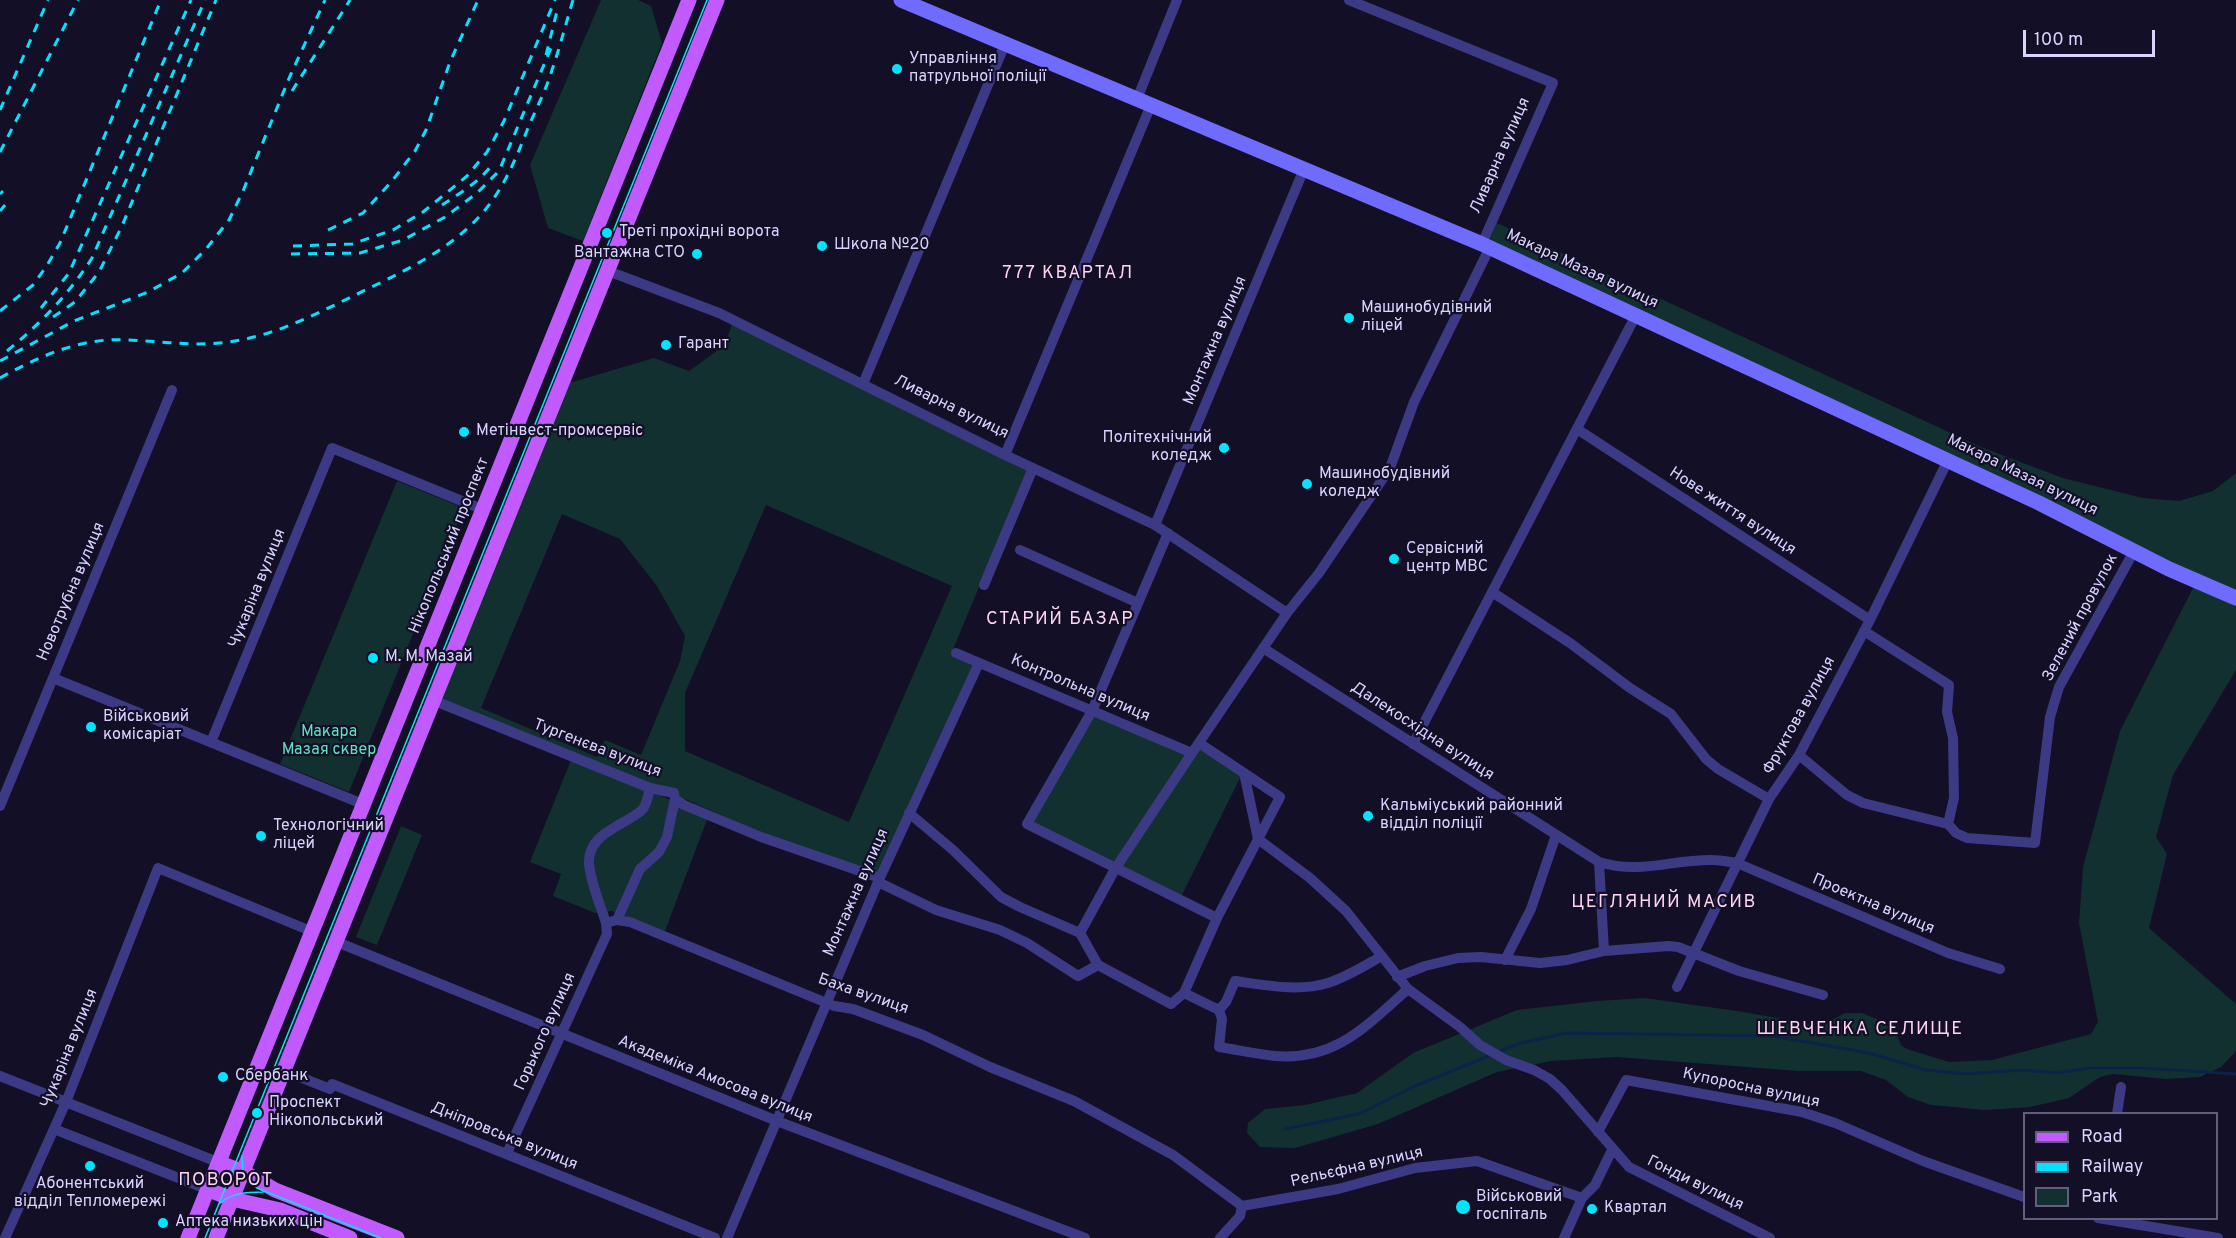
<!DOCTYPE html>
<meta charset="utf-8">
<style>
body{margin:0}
#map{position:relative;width:2236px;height:1238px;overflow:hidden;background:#130f26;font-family:Overpass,sans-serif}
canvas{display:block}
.legend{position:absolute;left:2023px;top:1112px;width:195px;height:108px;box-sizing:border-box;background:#130f26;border:2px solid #625e7d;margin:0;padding:8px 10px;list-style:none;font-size:18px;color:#d9d4ff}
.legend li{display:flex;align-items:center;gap:12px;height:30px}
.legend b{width:30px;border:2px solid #625e7d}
.scale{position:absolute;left:2023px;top:30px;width:132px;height:27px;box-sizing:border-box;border:3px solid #d9d4ff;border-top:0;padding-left:8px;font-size:18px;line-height:21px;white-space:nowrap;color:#d9d4ff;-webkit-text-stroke:4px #130f26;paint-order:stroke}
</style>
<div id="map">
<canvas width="2236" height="1238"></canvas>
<ul class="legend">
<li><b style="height:8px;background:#c25bff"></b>Road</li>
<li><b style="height:8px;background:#00e5ff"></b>Railway</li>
<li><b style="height:16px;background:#12302f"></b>Park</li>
</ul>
<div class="scale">100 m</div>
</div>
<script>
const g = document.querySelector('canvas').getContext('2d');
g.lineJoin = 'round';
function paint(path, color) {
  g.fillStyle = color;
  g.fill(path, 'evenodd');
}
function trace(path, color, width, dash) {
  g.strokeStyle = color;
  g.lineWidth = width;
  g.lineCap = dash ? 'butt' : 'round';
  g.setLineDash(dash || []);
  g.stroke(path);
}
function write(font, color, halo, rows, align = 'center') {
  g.font = font + ' Overpass,sans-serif';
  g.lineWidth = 4.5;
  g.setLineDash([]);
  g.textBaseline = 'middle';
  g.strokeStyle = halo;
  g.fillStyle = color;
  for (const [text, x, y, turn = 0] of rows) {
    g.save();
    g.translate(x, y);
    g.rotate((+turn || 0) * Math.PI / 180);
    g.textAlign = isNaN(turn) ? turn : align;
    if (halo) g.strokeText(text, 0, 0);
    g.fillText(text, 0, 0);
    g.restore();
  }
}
paint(new Path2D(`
 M601,0H638L651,6L662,43L583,241L548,228L530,165Z
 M1497,223L1981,447L2063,478L2143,498L2179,501L2213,491L2236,473V595L1488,244Z
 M732,324L1028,470L951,654L975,664L878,874L764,834L658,787L439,698L566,384L654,358L689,371L725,345ZM766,505L952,586L849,822L685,751V693ZM562,514L620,539L657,586L685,636L680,661L641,755L605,740L597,757L481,708Z
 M397,481L464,508L349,792L280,764Z
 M2195,584L2236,601V670L2173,775L2156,837L2167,854L2149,928L2236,1004V1051L2221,1067L2200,1077L2166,1079L2113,1074L2100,1077L2069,1098L2030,1107L1985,1110L1931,1105L1908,1097L1886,1080L1861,1071H1799L1617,1057L1551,1061L1497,1072L1378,1124L1295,1148L1260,1147L1247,1133L1248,1123L1265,1109L1305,1105L1357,1093L1413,1053L1517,1010L1597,1001L1645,998L1744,1012L1815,1025L1830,1021L1845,1013H1862L1881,1021L1896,1033L1901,1045L1907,1049L1949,1062L1992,1060L2091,1034L2098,1022L2079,923L2083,867L2120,731Z
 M1093,713L1189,754L1114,867L1030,824Z
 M1199,745L1242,774L1180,899L1118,869Z
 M571,760L649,790L708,817L665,931L612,911L595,913L553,896L561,874L530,862Z
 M401,826L422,835L377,945L356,937Z`), '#12302f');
trace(new Path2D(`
 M1497,1052L1521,1043L1566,1033L1772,1036L1869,1053L1926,1070L1965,1074L2022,1070L2056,1073L2089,1068H2143L2236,1074
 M1285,1129L1359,1114L1415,1086L1491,1055`), '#0c2248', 3);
trace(new Path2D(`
 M1349,0L1553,83L1482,244
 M1137,99L1177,0
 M608,271L719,313L1005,455L1155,525L1287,613
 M863,384L1005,44
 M1577,429L1870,620
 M1005,455L1151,105
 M1155,525L1304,169
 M1168,533L1092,711L1027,824L1217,918
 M1020,550L1138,603
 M984,585L1033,468
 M1492,592L1570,643L1630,688L1671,714L1706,759L1718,769L1769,799
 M1864,631L1949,685L1947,712L1953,738L1954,798L1948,824
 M1263,648L1599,862C1641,875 1672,859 1713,860C1721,860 1729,862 1737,863L1948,953L2000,969
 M956,653L1192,753
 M53,678L365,805
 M435,701L650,788L674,793L675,799L684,805L761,837L880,878
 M211,742L332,448L484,510
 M1413,744L1636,315
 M1799,755L1847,795L1863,803L1948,824L1956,833L1967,838L2035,843L2050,717L2059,687L2134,551
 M1244,773L1258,839
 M650,788C648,795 647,805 642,810C624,826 587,833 589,864C591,884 600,904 606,923L617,920L630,922L834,1006L853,1009L923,1035L990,1067L1074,1101L1173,1155L1242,1206
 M0,806L172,390
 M909,813L953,850L1001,897L1020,907L1080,933L1098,965L1171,1004L1184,993L1217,918L1280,797L1199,743
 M1258,839L1310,878L1346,911L1408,989L1460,1027L1480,1045L1506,1060L1534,1070L1550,1079L1562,1090L1629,1167L1770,1238
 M1599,862L1604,951
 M878,882L936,910L1000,930L1027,943L1078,976L1098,965
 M617,920L640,869L659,852L667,837L675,799
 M1080,933L1115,869L1192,753L1287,613L1319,573L1390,468L1414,402L1490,247
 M337,942L777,1121L1085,1238
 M1505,960L1531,909L1556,835
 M1397,977L1425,966L1458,958L1481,957L1540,963L1567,960L1604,951L1669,946L1678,947L1739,971L1823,995
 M1677,987L1769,799L1799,755L1870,620L1948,460
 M1184,993L1219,1010L1222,1019L1219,1047C1238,1050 1256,1054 1275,1056C1336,1061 1366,1026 1408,989
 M1219,1010L1226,1002L1235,981C1265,985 1298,992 1328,983C1347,977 1364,966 1382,956
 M285,1071L330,1089L332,1084L715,1238
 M0,1076L220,1163
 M2117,1114L2121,1087
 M54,1129L209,1190
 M1598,1132L1626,1080L1802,1112L1835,1123L1923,1161L2024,1197
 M507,1153L607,934L606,923
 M1242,1206L1338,1189L1415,1168L1477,1161L1582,1198
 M2098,1218L2218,1238
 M5,1238L66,1102L158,868L313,932
 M727,1238L878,882L979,663
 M1220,1238L1240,1216L1242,1206
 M1564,1238L1582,1198L1595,1185L1612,1150`), '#3d3a85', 10);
trace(new Path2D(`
 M901,0L1482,244L2039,503L2169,569L2236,598`), '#6f6bff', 15);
trace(new Path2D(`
 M220,1163L244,1172L275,1190L397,1238
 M209,1190L232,1199L280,1210L350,1238
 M188,1238L689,0
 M216,1238L717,0`), '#c25bff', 15);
trace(new Path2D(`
 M242,1156L243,1173L257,1188L381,1238
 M219,1204C231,1193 247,1192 263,1192
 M205,1238L707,0`), '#00e5ff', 1.5);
trace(new Path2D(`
 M546,55L557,11
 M292,91L350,0
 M0,110L48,0
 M0,152L78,0
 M0,194L3,191
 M442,205C460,193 481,181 493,163
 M0,211L5,205
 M328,230L363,213L392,181L415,151L426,130L450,62L478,0
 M293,246L352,244L393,230L423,212L467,176L487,152L504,121L555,0
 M291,254L360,253L403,240L445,217L477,193L499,171L551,48
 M41,308L69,273L191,0
 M0,311L33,285L46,267L60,243L161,0
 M53,317L75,302L99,272L122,226L216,0
 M7,351C40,324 69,294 92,258L205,0
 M0,361L74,321L148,292L182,273L206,249L229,220L243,191L290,76L325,0
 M0,378C40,356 81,337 128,340C158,341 189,346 219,343C267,339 308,318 351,297C394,276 444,254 477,219C502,193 515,161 528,128C536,109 546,90 552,70C560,47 566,23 573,0`), '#00e5ff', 3, [9, 8]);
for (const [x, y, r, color] of [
 [897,69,6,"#00e5ff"],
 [607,233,6,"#00e5ff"],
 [822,246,6,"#00e5ff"],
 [697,254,6,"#00e5ff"],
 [1349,318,6,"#00e5ff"],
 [666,345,6,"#00e5ff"],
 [464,432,6,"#00e5ff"],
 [1224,448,6,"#00e5ff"],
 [1307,484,6,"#00e5ff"],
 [1394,559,6,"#00e5ff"],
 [373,658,6,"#00e5ff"],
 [91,727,6,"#00e5ff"],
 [1368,816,6,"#00e5ff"],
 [261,836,6,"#00e5ff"],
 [223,1077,6,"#00e5ff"],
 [257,1113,6,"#00e5ff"],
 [90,1166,6,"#00e5ff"],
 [1463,1207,8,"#00e5ff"],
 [1592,1209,6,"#00e5ff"],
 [163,1223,6,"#00e5ff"]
]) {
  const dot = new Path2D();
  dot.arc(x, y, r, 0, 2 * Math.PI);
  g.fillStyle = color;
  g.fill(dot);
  trace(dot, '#130f26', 2);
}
write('16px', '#d9d4ff', '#130f26', [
 ["Управління",909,60],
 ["патрульної поліції",909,78],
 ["Треті прохідні ворота",619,233],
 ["Школа №20",834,246],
 ["Вантажна СТО",685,254,"right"],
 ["Машинобудівний",1361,309],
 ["ліцей",1361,327],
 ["Гарант",678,345],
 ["Метінвест-промсервіс",476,432],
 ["Політехнічний",1212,439,"right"],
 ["коледж",1212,457,"right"],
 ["Машинобудівний",1319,475],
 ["коледж",1319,493],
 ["Сервісний",1406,550],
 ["центр МВС",1406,568],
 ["М. М. Мазай",385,658],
 ["Військовий",103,718],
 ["комісаріат",103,736],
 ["Кальміуський районний",1380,807],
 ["відділ поліції",1380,825],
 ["Технологічний",273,827],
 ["ліцей",273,845],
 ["Сбербанк",235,1077],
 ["Проспект",269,1104],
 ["Нікопольський",269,1122],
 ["Абонентський",90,1185,"center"],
 ["відділ Тепломережі",90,1203,"center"],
 ["Військовий",1476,1198],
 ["госпіталь",1476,1216],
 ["Квартал",1604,1209],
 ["Аптека низьких цін",175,1223]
], 'left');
write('16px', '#d9d4ff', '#130f26', [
 ["Ливарна вулиця",1501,156,-66],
 ["Макара Мазая вулиця",1582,270,25],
 ["Монтажна вулиця",1216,341,-67],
 ["Ливарна вулиця",951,408,26],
 ["Макара Мазая вулиця",2022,476,26],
 ["Нове життя вулиця",1732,512,33],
 ["Нікопольський проспект",450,546,-68],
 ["Чукаріна вулиця",258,589,-68],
 ["Новотрубна вулиця",72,592,-67],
 ["Зелений провулок",2081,618,-62],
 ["Контрольна вулиця",1080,689,23],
 ["Фруктова вулиця",1800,716,-61],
 ["Далекосхідна вулиця",1422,732,33],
 ["Тургенєва вулиця",597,749,21],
 ["Монтажна вулиця",857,893,-66],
 ["Проектна вулиця",1873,905,23],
 ["Баха вулиця",863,995,19],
 ["Горького вулиця",546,1032,-66],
 ["Чукаріна вулиця",70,1049,-68],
 ["Академіка Амосова вулиця",715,1080,22],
 ["Купоросна вулиця",1751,1089,12],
 ["Дніпровська вулиця",504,1137,22],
 ["Рельєфна вулиця",1357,1168,-13],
 ["Гонди вулиця",1695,1184,26]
]);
write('16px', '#5fe0c0', '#130f26', [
 ["Макара",329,733],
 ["Мазая сквер",329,751]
]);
g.letterSpacing = '1.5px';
write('18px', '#ffd6f0', '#130f26', [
 ["777 КВАРТАЛ",1068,274],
 ["СТАРИЙ БАЗАР",1060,620],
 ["ЦЕГЛЯНИЙ МАСИВ",1664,903],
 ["ШЕВЧЕНКА СЕЛИЩЕ",1860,1030],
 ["ПОВОРОТ",226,1181]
]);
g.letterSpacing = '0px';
</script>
